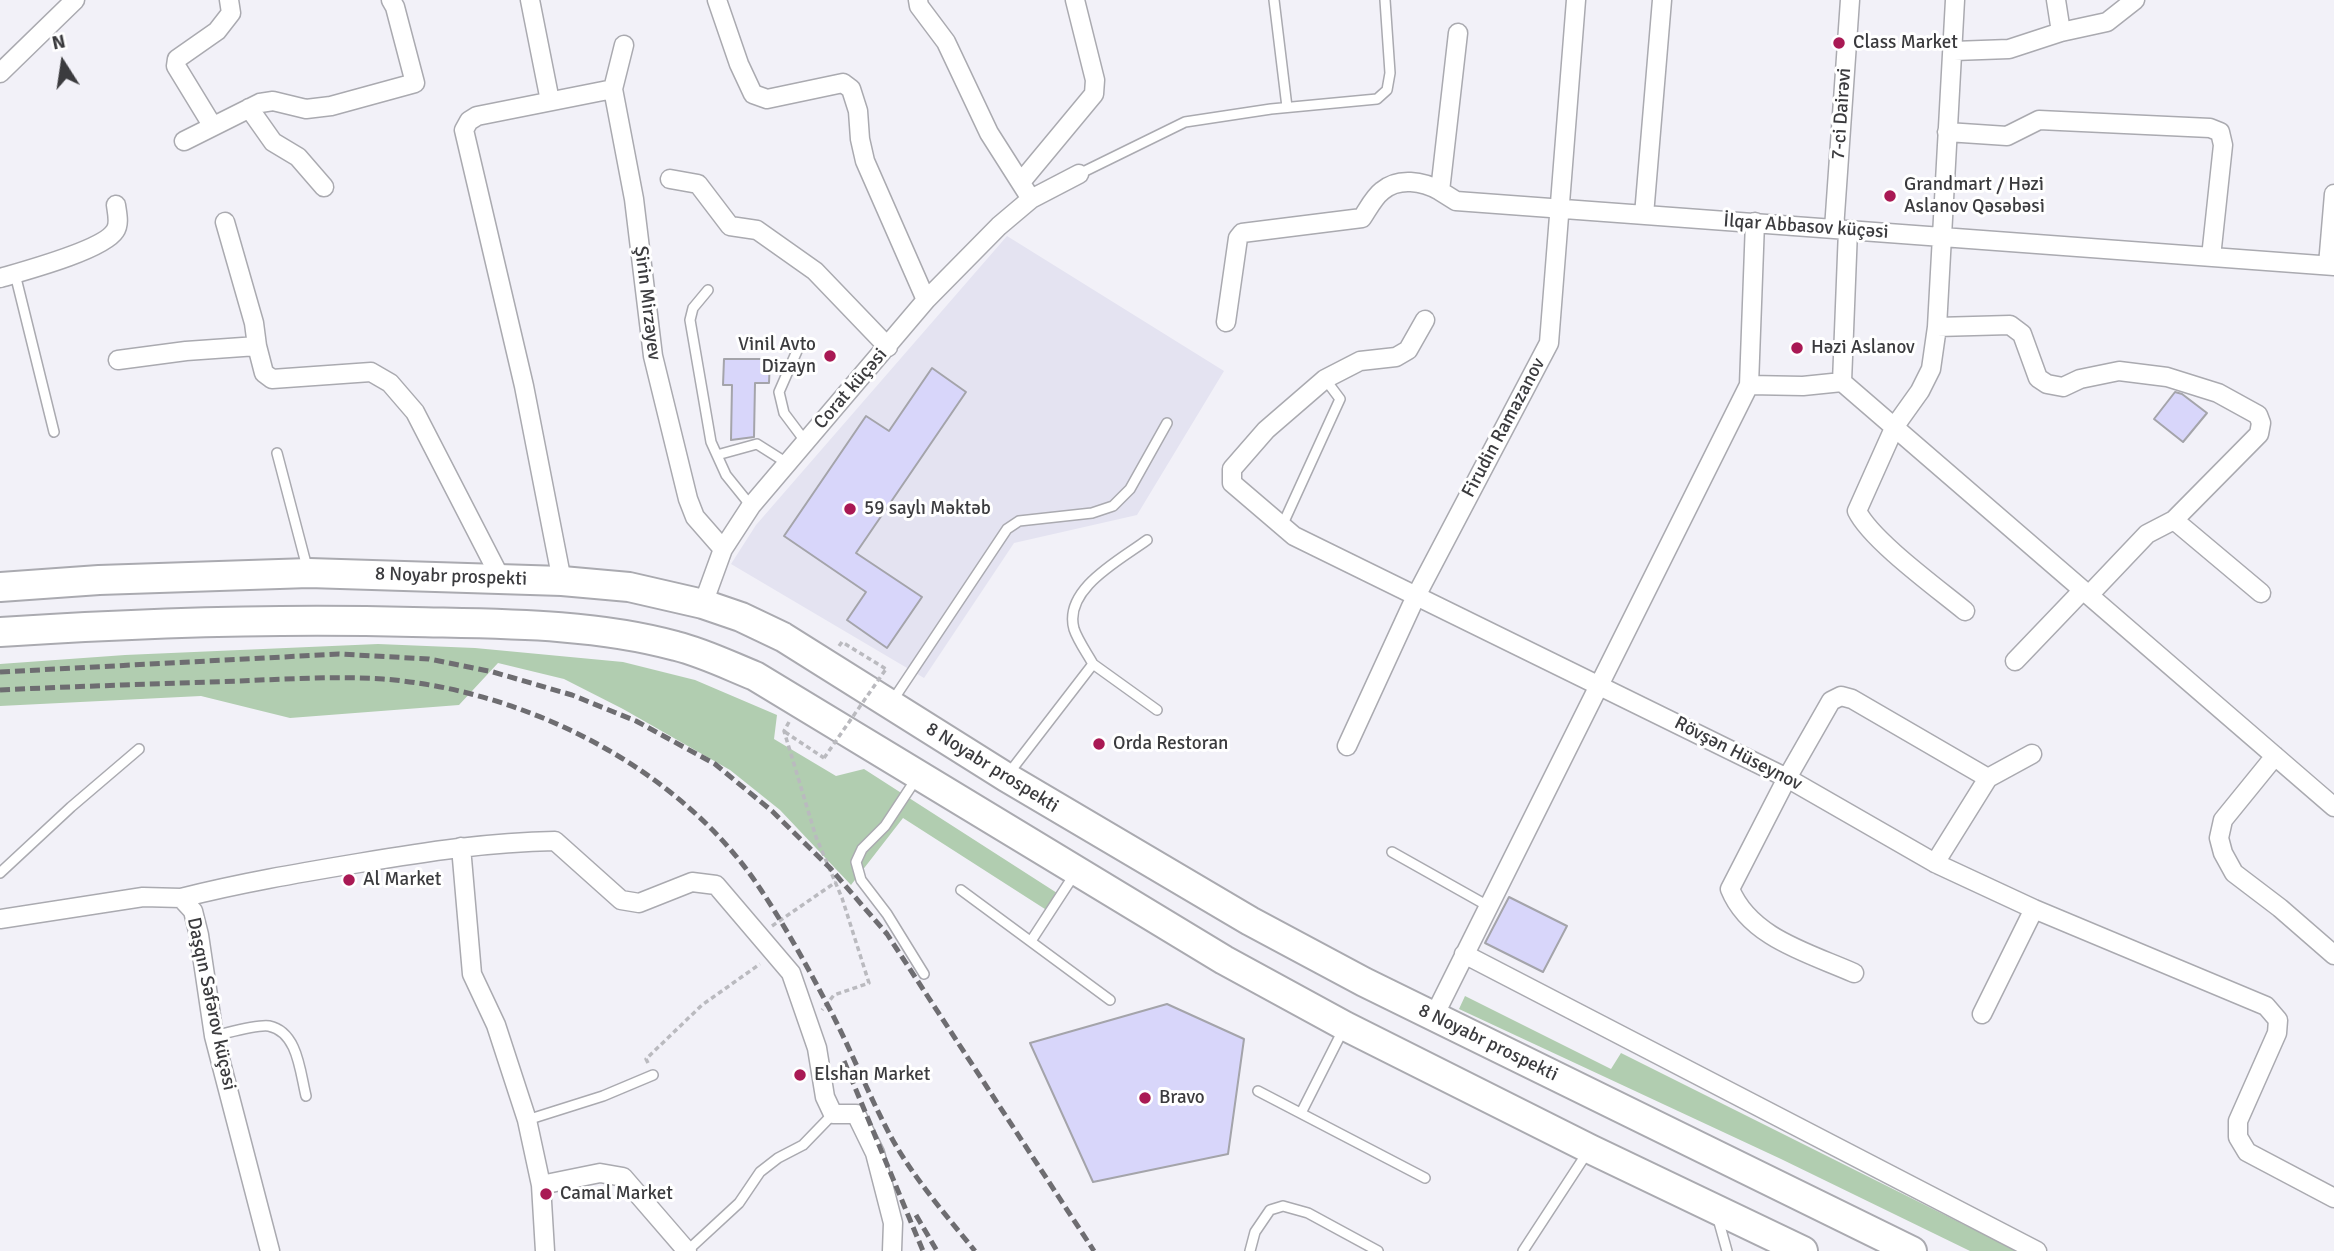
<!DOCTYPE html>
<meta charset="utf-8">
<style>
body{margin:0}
#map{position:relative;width:2334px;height:1251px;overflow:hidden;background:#f2f1f8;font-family:Signika,sans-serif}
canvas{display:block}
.north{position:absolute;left:28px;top:28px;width:70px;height:70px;-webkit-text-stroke:5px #fff;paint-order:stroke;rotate:348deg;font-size:19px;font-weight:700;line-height:28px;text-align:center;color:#3b3b3e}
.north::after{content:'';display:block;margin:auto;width:24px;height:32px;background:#3b3b3e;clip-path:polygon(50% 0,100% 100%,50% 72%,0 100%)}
</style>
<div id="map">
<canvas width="2334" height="1251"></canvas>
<div class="north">N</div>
</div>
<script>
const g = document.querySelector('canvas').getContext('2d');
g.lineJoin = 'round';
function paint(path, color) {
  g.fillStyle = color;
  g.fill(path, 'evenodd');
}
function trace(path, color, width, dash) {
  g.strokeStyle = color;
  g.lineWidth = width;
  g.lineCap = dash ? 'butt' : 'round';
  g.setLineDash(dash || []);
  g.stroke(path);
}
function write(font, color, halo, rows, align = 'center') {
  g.font = font + ' Signika,sans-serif';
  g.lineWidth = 6;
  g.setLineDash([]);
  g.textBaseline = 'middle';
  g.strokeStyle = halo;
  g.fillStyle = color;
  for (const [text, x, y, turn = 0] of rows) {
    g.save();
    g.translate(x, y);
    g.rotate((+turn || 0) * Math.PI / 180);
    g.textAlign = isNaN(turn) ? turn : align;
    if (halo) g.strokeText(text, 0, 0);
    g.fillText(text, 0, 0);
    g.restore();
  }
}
paint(new Path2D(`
 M1007,236L1224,371L1137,515L1014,543L924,678L731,564L756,525Z`), '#e4e3f1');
paint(new Path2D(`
 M378,644L475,648L623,662L695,680L777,715L774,739L836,776L864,769L1057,893L1048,911L903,818L851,885L780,810L730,770L623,709L564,679L498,663L459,705L290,718L201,696L0,706V664L125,655Z
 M1465,996L1611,1069L1621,1053L2017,1251H1970L1781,1159L1459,1009Z`), '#b1cdb0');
const building = new Path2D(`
 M724,359H770L769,383H755L754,437L731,440L732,385H723Z
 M932,368L966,392L856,553L922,597L887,648L847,620L866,592L784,536L866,416L889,431Z
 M2175,392L2182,394L2207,413L2183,442L2154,419Z
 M1509,897L1567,926L1543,972L1485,943Z
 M1167,1004L1244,1039L1228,1154L1093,1182L1030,1043Z`);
paint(building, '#d8d6fa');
trace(building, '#a4a4aa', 2);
const service = new Path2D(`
 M1274,0L1287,107
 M1079,174L1185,122L1271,109L1377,99L1387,90L1390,73L1385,0
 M15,274L54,432
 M708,290L693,308L690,320L711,442L726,475L751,506
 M800,344L779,392L784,413L805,441
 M277,453L308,571
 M717,455L757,444L787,463
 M1282,526L1340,399L1325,379
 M1093,664L1157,710
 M893,700L1007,529L1019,521L1092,513L1113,506L1130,489L1167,423
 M1009,773L1093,664C1087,653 1078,641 1074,629C1063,589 1120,560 1147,540
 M916,779L885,826L862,849L856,862L861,880L887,914L924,974
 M1392,852L1488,906
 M0,873L71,807L139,749
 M961,890L1110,1000
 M1031,941L1074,875
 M214,1036C228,1033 257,1024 269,1026C298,1032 300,1072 306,1096
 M1258,1091L1425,1178
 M1301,1113L1343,1030
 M527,1120L603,1096L653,1075
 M1717,1215L1727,1251
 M687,1251L739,1203L760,1172L778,1158L803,1145L833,1114
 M1250,1251L1255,1232L1270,1210L1283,1206L1308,1213L1378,1251
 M1523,1251L1587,1153`);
const minor = new Path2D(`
 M530,0L550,101
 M717,0L739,64L753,94L767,99L843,83L851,89L858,111L860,139L865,161L926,300
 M918,0L919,6L946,42L989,133L1031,199
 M1955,0L1937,327L1931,369L1920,391L1895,426L1857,511C1871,540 1937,588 1965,611
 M2056,0L2061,32
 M1458,33L1440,191L1456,201L2334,266
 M624,45L613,89L634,199L653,356L688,499L695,517L723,549
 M1954,51L2009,49L2061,32L2107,22L2135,0
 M0,73L75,0
 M249,108L273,142L298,157L324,187
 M212,125L176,66L177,59L217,31L231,13L229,0
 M1947,132L2007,136L2039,120L2210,128L2220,132L2223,145L2211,257
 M184,141L260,103L273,101L306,109L331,106L415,83L395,7L391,0
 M670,179L698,184L730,226L757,230L815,271L888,347
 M1021,182L1094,94L1095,80L1075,0
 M1644,215L1662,0
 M225,222L254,323L257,346L264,373L272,379L371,372L390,383L415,412L500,577
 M1834,229L1850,0
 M2328,265L2334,194
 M0,278C24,271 103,250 115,231C120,224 117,213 116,205
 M1425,320L1408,350L1396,357L1360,361L1325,379L1266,430L1232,469V483L1294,536L1787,778L1935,863L2034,909L2266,1006L2278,1020L2277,1033L2238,1121V1137L2247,1152L2334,1198
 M1226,322L1238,238L1242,233L1362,218C1368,209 1374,197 1382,191C1398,177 1423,181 1440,191
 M1937,327L2010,325L2022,334L2038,378L2047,384L2063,387L2080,379L2119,371L2167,377L2218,393L2258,415L2261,423L2259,434L2174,520L2147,534L2089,595
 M118,360L186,351L257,346
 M1842,382L2334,807
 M1749,385L1803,386L1842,382L1848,230
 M2174,520L2261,593
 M562,581L524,386L464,130L469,121L477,116L613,89
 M703,604L723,549L751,506L926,300L999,226L1031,199L1079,174
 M2015,661L2083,590
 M1347,746L1416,596L1549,343L1576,0
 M2275,756L2223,820L2219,838L2223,853L2234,873L2280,908L2334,955
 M461,847L472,974L496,1025L527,1120L541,1185L545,1251
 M1935,863L1988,778L2032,754
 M181,898C240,883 299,873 359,863C425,852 489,842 555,841L621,900L639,903L692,882L716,885L791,973L817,1048L825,1097L833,1114H856L875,1153L893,1223L892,1251
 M0,919L143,897L181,898L193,911L199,935L214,1036L270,1251
 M1464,954L2037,1251
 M1854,973C1809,953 1750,938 1730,889L1787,778L1831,701L1841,696L1852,699L1988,778
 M1982,1014L2034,909
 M1434,1016L1749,385L1755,222
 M541,1185L600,1173L623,1177L687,1251`);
const trunk = new Path2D(`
 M0,587L99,580L309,573L562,581L629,587L703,604L741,617L783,637L1006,777L1250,921L1364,982L1912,1251
 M0,632C137,623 275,618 413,622C500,624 592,623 676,646C704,653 730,666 755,676L1224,960L1345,1026L1590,1149L1803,1251`);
trace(service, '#aaaab0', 12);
trace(minor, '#aaaab0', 21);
trace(trunk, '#aaaab0', 32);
trace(new Path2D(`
 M839,646L842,642L886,669
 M789,722L784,731L816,837L842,898L869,983L834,995L822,1010
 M785,732L824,758
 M772,926L836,882
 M648,1063L646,1059L702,1005L760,964`), '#bababf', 3.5, [5, 3.5]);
trace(service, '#fff', 9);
trace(minor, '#fff', 18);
trace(trunk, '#fff', 28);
trace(new Path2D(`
 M0,672L339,654L429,659L493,672L572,695L636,721L715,764L772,811L830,868L887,934L1094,1251
 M0,690C80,686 159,684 239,681C286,679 336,676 383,679C526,690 682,769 761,890C785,926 807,966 827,1004C850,1047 867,1092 890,1135C912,1176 945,1214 975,1251
 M844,1061L923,1251
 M916,1215L937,1251`), '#6e6d71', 5, [10, 5]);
trace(new Path2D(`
 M824,758L886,669`), '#bababf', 3.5, [5, 3.5]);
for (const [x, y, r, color] of [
 [1839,43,7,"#a91954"],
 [1890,196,7,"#a91954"],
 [1797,348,7,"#a91954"],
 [830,356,7,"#a91954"],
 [850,509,7,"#a91954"],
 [1099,744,7,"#a91954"],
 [349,880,7,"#a91954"],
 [800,1075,7,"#a91954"],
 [1145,1098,7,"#a91954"],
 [546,1194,7,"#a91954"]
]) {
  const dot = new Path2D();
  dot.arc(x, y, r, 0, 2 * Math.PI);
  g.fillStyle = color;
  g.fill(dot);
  trace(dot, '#fff', 2.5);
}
write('19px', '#3b3b3e', '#fff', [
 ["Class Market",1853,43],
 ["Grandmart / Həzi",1904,185],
 ["Aslanov Qəsəbəsi",1904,207],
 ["Vinil Avto",816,345,"right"],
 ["Dizayn",816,367,"right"],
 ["Həzi Aslanov",1811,348],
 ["59 saylı Məktəb",864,509],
 ["Orda Restoran",1113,744],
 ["Al Market",363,880],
 ["Elshan Market",814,1075],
 ["Bravo",1159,1098],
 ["Camal Market",560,1194]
], 'left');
write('19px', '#3b3b3e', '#fff', [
 ["7-ci Dairəvi",1842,114,-86],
 ["İlqar Abbasov küçəsi",1806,227,4],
 ["Şirin Mirzəyev",647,303,83],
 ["Corat küçəsi",851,389,-49],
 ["Firudin Ramazanov",1504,428,-62],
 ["8 Noyabr prospekti",451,577,2],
 ["Rövşən Hüseynov",1738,754,27],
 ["8 Noyabr prospekti",992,768,32],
 ["Daşqın Səfərov küçəsi",211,1004,78],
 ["8 Noyabr prospekti",1488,1043,26]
]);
</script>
